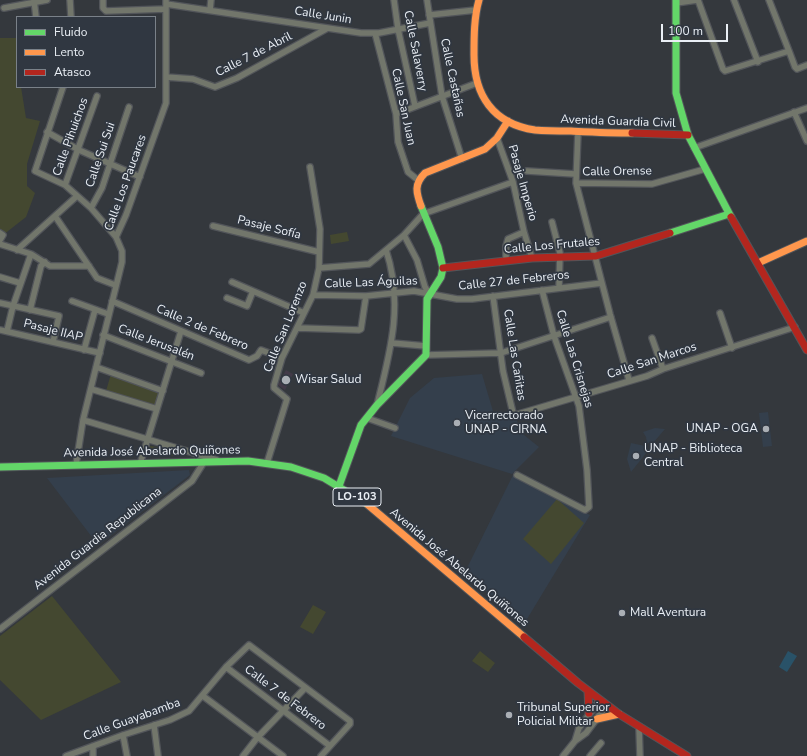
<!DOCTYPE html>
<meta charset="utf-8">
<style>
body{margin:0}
#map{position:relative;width:807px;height:756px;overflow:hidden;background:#34383d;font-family:"Nunito Sans",sans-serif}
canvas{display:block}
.legend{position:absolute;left:16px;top:16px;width:140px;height:72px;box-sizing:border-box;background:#303741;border:1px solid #7a8189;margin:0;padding:5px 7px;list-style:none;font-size:12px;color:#eaeff5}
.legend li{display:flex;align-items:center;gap:8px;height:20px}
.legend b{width:20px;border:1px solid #7a8189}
.scale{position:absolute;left:661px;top:24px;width:67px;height:18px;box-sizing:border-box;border:2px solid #eaeff5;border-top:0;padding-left:5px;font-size:12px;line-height:14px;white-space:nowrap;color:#eaeff5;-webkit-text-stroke:3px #303741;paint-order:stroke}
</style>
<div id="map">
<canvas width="807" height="756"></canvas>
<ul class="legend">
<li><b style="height:5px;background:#63d668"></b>Fluido</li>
<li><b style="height:5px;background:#ff974d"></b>Lento</li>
<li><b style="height:5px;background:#b3261e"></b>Atasco</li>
</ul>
<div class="scale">100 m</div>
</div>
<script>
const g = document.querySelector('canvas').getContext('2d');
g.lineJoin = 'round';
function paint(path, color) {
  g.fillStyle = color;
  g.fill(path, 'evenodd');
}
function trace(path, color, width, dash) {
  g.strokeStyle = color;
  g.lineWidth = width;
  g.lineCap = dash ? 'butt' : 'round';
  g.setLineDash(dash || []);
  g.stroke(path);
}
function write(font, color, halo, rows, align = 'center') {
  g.font = font + ' "Nunito Sans",sans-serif';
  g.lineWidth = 3.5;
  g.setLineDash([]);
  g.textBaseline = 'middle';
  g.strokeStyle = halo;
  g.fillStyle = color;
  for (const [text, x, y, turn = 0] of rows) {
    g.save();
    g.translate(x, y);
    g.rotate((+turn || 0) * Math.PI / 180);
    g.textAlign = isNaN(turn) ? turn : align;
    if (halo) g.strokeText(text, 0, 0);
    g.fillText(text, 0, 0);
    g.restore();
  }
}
paint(new Path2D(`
 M482,374L495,418L516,415L519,431L539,447L512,474L391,436L410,398L434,378Z
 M768,412L772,446L763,447L759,413Z
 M655,428L665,429L653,443H647L646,437L643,432Z
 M631,443L645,446L647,452L631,472L627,459Z
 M189,470L190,475L98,545L47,478Z
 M513,475L590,515L524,624L471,578L472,575L466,570Z`), '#343f4c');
paint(new Path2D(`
 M286,370L293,374L285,390L278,385Z`), '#423a48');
paint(new Path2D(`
 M0,38H17V87H21L26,118L40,121L27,164V186L35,193L26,217L3,235L0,233Z
 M347,232L349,241L331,244L330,235Z
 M111,374L161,392L156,408L106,391Z
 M149,446L175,449L174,456L147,453Z
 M557,499L584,523L551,564L523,539Z
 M52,596L121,682L41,720L0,680V636Z
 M313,605L326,612L313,634L300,627Z
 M480,651L495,663L488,672L472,661Z`), '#444830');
paint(new Path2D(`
 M788,651L797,656L787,672L779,667Z`), '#295268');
const street = new Path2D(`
 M34,0L36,17
 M70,0L71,17
 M103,0V8L106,11L166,9
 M394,0L398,29L415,106
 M427,0L442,96L462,159
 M698,0L723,69L725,71L789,51L795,67L797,69L807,65
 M734,0L758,62
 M769,0L789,51
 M676,3L697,0
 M166,4L361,33H379L430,23
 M4,8L47,0
 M210,10L211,0
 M429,15L476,10
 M375,33L396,114L398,142L408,172L418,180
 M166,77L193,79L215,87L237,78L326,29
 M63,87L35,171L65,185L91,208L116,237L122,251V262L83,420L76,465
 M794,112L807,141
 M396,114L477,83
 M47,132L79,150L140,177
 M578,132L576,183L610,314L629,380
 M497,138L513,182L524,232L532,258
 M694,148L807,108
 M527,171L575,174
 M576,183L652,184L705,169
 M65,185L97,96
 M91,208L102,188L129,107
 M55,216L97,278L115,285
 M552,222L560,253L559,288
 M213,226L319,252
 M0,233L3,235L0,240
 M404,235L417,260L425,287L429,293
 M116,237L126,215L166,103V1
 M0,244L31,254L50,266H89
 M17,250L77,196
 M506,260V246L508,239L524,232
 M319,268L369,264L404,235L423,214L513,182
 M0,277L20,283
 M232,282L304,313
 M313,295L366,296L414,291L457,299H472L602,283
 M493,296L503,371L513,413L515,415L647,376L663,369L795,327
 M227,298L247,306L253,291
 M72,301L108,314
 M112,301L249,360L257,356L261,350L282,358
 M0,303L59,316L53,342
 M30,310L41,266L45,262
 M720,313L732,348
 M298,328L359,330L361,329L366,296
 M0,330L100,353
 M7,331L13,306L31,254
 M103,335L201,373
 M652,338L663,369
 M392,343L426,346
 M84,350L95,310
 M426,355L501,353L611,317
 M96,367L163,391
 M91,389L157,409
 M377,405C390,353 404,304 386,250
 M367,418L395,428
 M83,420L217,460
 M267,463L287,399L274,388V385L282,358L313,295L319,268L320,229L310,167
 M140,464L181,331
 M517,475L585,510L589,507L587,470L579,406L554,336L542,290
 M0,629L192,481L204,462
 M226,667L330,746
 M203,696L283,756
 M154,725L158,756
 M639,727L640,756
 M123,735L127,756
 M575,741L579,728L600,700
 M93,746V756
 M66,756L123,735L170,720L189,711L226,667L249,645L350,721V724L321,756
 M243,756L257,738L305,688
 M563,756L575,741L586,733L607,705
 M590,756L601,743`);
const fast = new Path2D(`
 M676,0V93L688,135L731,217
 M670,233L729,214
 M0,467L248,461L291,467L324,478L367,504
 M339,486L361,425L377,405L426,355L427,299L441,277L443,268L438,247L421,206`);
const slow = new Path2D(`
 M479,0C474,17 474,37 474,55C474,95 493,124 535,130C546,131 559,131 571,131C592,132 612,133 632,133
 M421,206C416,192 414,184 425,173L485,149L497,138L508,121
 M758,263L807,241
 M367,504L524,637
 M597,719L619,714`);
const jam = new Path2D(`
 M632,133L688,135
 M731,217L807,350
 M443,268L532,258L596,256L670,233
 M524,637L578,683L619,714L687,756
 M588,691L589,713`);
trace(street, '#52555a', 8);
trace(fast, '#52555a', 9);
trace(slow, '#52555a', 9);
trace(jam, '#52555a', 9);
trace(street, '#72766b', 5.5);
trace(fast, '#63d668', 7);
trace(slow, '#ff974d', 7);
trace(jam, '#b3261e', 7);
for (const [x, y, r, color] of [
 [286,380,5,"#aaafb5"],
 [457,423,4,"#aaafb5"],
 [766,429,4,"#aaafb5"],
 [636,456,4,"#aaafb5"],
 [622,613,4,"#aaafb5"],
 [509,715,4,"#aaafb5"]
]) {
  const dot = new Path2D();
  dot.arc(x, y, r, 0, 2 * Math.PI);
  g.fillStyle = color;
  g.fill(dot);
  trace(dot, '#303741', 1.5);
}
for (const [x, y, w] of [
 [357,497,48]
]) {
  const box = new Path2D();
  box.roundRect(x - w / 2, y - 9, w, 18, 3);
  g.fillStyle = '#303741';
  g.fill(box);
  trace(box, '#eaeff5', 1);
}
write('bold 11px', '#eaeff5', null, [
 ["LO-103",357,497]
]);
write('12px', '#eaeff5', '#303741', [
 ["Calle Junin",323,16,9],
 ["Calle Salaverry",415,51,79],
 ["Calle 7 de Abril",254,55,-27],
 ["Calle Castañas",452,78,78],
 ["Calle San Juan",403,107,78],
 ["Avenida Guardia Civil",618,122,2],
 ["Calle Pihuichos",71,137,-70],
 ["Calle Sui Sui",101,155,-71],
 ["Calle Orense",617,172,-1],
 ["Calle Los Paucares",126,183,-70],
 ["Pasaje Imperio",522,183,74],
 ["Pasaje Sofía",269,228,14],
 ["Calle Los Frutales",552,246,-5],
 ["Calle 27 de Febreros",514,281,-6],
 ["Calle Las Águilas",371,283,-2],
 ["Calle San Lorenzo",286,327,-68],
 ["Calle 2 de Febrero",202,328,23],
 ["Pasaje IIAP",53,331,14],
 ["Calle Jerusalén",156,343,21],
 ["Calle Las Cañitas",514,355,81],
 ["Calle Las Crisnejas",574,359,73],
 ["Calle San Marcos",652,361,-18],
 ["Avenida José Abelardo Quiñones",152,452,-1],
 ["Avenida Guardia Republicana",98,539,-38],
 ["Avenida José Abelardo Quiñones",459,568,40],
 ["Calle 7 de Febrero",285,698,37],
 ["Calle Guayabamba",132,720,-20]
]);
write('12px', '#eaeff5', '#303741', [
 ["Wisar Salud",295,380],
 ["Vicerrectorado",465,416],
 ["UNAP - CIRNA",465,430],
 ["UNAP - OGA",758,429,"right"],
 ["UNAP - Biblioteca",644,449],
 ["Central",644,463],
 ["Mall Aventura",630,613],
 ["Tribunal Superior",517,708],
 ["Policial Militar",517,722]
], 'left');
</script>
